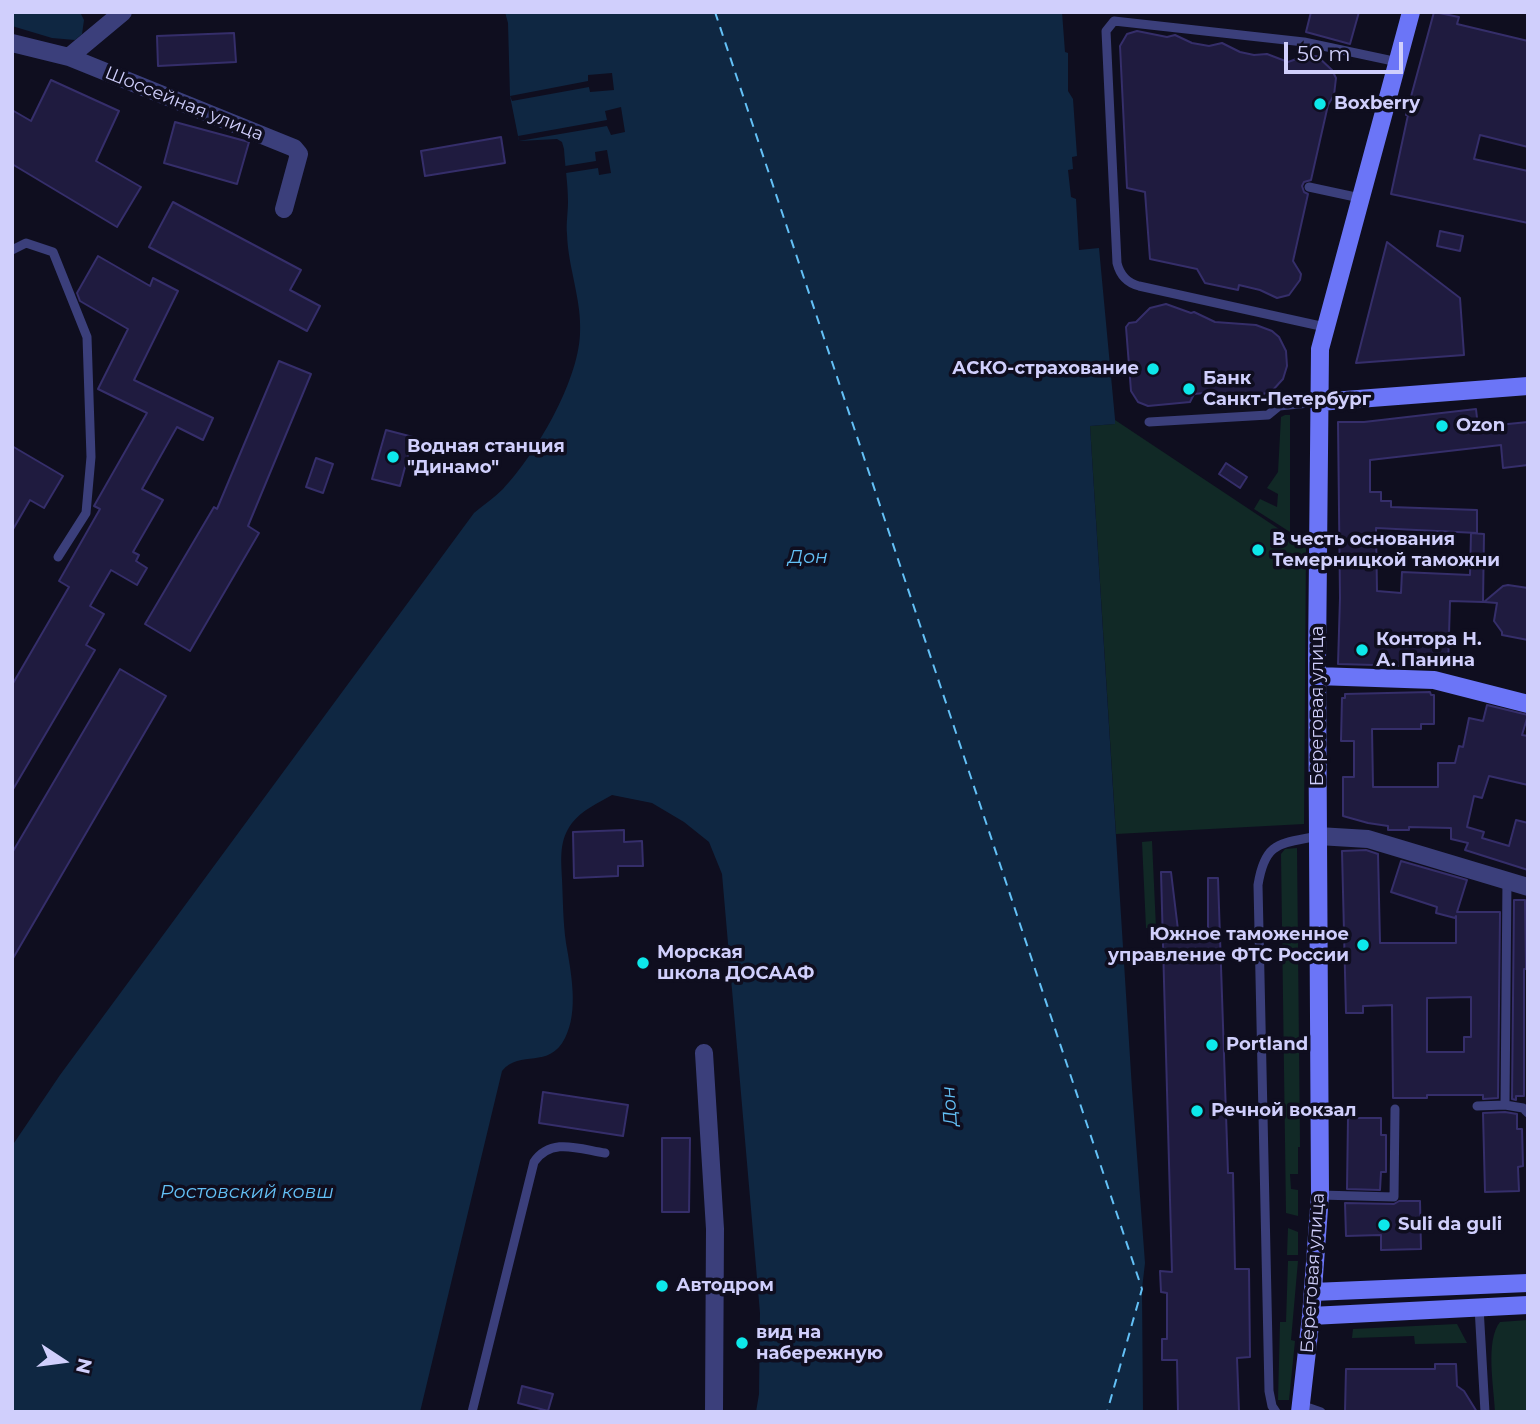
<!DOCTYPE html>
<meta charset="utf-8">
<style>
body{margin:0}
#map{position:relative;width:1540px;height:1424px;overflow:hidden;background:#0f0e1f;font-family:Montserrat,sans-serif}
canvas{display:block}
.frame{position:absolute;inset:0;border:14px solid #d0cffc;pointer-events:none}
.north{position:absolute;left:28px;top:1326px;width:70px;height:70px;-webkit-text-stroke:5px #0f0e1f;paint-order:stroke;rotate:103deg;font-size:19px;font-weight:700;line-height:28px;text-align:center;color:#d0cffc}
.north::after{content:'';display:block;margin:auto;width:24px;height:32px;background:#d0cffc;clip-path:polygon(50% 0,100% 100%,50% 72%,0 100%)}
.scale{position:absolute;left:1284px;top:42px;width:119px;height:32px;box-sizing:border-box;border:4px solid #d0cffc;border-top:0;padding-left:9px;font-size:21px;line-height:24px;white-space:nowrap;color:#d0cffc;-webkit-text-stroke:5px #0f0e1f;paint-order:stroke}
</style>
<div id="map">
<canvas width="1540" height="1424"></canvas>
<div class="frame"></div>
<div class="north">N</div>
<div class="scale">50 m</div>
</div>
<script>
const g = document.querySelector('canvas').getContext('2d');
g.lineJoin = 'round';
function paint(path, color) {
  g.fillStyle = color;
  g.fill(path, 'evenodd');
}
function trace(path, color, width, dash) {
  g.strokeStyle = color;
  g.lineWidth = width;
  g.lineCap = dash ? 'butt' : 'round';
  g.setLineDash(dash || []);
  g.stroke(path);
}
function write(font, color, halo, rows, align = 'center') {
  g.font = font + ' Montserrat,sans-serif';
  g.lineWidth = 7;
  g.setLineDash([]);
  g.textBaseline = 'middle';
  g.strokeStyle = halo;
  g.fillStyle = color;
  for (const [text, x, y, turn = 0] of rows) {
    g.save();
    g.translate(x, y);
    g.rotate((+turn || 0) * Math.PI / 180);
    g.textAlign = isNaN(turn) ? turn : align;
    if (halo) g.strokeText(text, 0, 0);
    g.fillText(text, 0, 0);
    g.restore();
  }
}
paint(new Path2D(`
 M1285,415H1290V532L1254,509L1260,499L1277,507L1278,494L1267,488L1278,472L1281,417Z
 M1115,420L1306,547L1304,824L1116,834L1090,426L1114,424Z
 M1152,841L1156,928H1146L1142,842Z
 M1297,848L1300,1147H1298V1174H1290L1291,1189L1298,1190V1216L1286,1213L1281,854L1285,849Z
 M1288,1228L1298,1232V1255H1287Z
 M1288,1261H1298L1291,1340L1295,1341L1289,1400H1278L1280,1322H1286Z
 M1528,1320V1412H1495C1494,1387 1485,1341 1500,1322Z
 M1457,1324L1467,1343L1415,1344L1414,1336L1352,1338L1353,1329Z`), '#112926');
paint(new Path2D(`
 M12,12H80L84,20L82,34L75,40L52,38L12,26Z
 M505,12H1062L1065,52L1068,53V91L1073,99L1077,156L1072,157L1073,169L1068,170L1071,197L1076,199L1079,250L1099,248L1115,419V424L1090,426L1132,1089L1145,1263L1142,1289L1143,1412H756L759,1394L760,1313L722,874L709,842L684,822L652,803L612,795C598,803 582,810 572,823C559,840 561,858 562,879C563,900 563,922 566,943C571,972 579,1011 565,1038C549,1070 520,1049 502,1071L420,1412H12V1146L60,1075L474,513C483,505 494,498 503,489C536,454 578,382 580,334C582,300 568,268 567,234C566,223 568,213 568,202C568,184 565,166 564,149L562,142L557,139L519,141L510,96L508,23Z`), '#0f2742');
paint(new Path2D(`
 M612,73L614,90L590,92L589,87L512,101L510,96L588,81V75Z
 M621,107L625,132L611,135L607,126L519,141L518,136L607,120L605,111Z
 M607,150L611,173L599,175L598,168L566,173L565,166L596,161L595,152Z`), '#0f0e1f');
trace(new Path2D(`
 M715,12L1142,1289L1107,1412`), '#63c0f6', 2, [9, 7]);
const building = new Path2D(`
 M1311,12H1359L1350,44L1306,32Z
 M1434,12L1459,17L1457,24L1528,41V147L1480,135L1474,159L1528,171V223L1391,194L1408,115H1406Z
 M1137,31L1167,37L1175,35L1192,43L1209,46L1222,43L1240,52L1254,55L1267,54L1288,62L1305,56H1317L1332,70L1336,78L1334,95L1328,105L1311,180L1304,182L1302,186L1304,192L1308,194L1293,261L1301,274L1300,280L1289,295L1277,298L1260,290L1239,285L1238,290L1205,283L1197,269L1150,259L1145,192L1127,188L1120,46L1127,34Z
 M234,33L236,62L158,66L157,36Z
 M51,80L119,111L96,161L141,187L117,227L12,164V110L31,121Z
 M175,122L249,142L237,184L164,163Z
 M501,137L505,163L425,176L421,151Z
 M173,202L301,270L290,290L320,306L307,331L149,247Z
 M1440,231L1463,236L1460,251L1437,246Z
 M1387,242L1460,298L1464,355L1356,363Z
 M98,256L150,286L153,278L178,291L134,380L213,418L203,440L177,427L142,489L163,500L133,552L139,555L136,561L147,568L137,585L111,570L90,606L104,614L86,645L95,650L12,791V685L69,587L59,581L100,509L94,506L147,413L98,389L128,329L80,301L77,293Z
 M1166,304L1191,313L1194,312L1215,322L1256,325L1272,331L1279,337L1286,351L1287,366L1283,379L1272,391L1257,396L1225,399L1204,393L1194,394L1190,402L1148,406L1138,402L1131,391L1126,327L1129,323L1136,322L1150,308Z
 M279,361L311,374L248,526L259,533L190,651L145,624L214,507L217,509Z
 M1476,409L1478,427L1528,422V465L1503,468L1501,445L1370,460V492H1381V501H1391V507L1477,510V533L1376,528L1377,591L1401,593L1402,572L1470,575L1471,533L1484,534L1483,602L1450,601L1448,667L1338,664L1340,598L1338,422H1364Z
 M386,430L413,437L400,486L372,479Z
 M12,446L63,476L44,508L30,500L12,531Z
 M316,458L333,464L323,493L306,487Z
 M1226,463L1247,477L1240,488L1219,474Z
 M1508,585L1528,588V640L1502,635V632L1494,621L1497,603L1484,602L1503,586Z
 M120,669L166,696L12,960V853Z
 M1430,692L1431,695H1434V724H1421V729H1372L1373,787H1438V763H1455L1459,746L1463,747L1469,718L1483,721L1487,705L1528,715L1522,735L1528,736V785L1489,776L1482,798L1474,796L1467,827L1484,832L1482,838L1509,846L1516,820L1528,823V870L1465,850L1468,843L1451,839V828L1409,827V830H1388V826L1368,823L1343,816V777H1354V741H1341L1342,698H1345V694Z
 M624,830V842L642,841L643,866H618V876L574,878L573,832Z
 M1366,850L1378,854L1380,943H1456V916L1455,918L1436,913L1437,907L1391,892L1401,861L1467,880L1457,912H1500L1498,1098L1483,1099V1095H1427V1098H1393L1392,1005L1363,1006V1013H1346L1342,851ZM1471,997V1037H1464V1052H1427V998Z
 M1161,872H1171L1179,938L1208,937V878H1218L1228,1173H1233L1235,1269H1249L1250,1357L1237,1358L1239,1412H1178L1177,1360H1162V1339H1167V1293L1161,1292L1160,1271L1172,1272Z
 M1514,900H1525L1526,969H1524V1096H1516V1100L1512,1099Z
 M543,1092L628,1105L623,1136L539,1123Z
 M1505,1112L1517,1114V1129H1522L1523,1166L1518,1167L1519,1191L1485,1192L1483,1113Z
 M1348,1118H1381V1135H1386V1172H1381L1380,1190L1347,1189Z
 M662,1138H690L689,1212H662Z
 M1399,1201H1420L1421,1249L1381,1250V1235L1346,1236L1345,1203L1394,1204Z
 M1435,1364H1456L1457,1386L1464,1391L1477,1412H1345L1346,1369H1435Z
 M522,1386L553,1394L548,1411L518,1403Z`);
paint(building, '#1f1b3f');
trace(building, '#352e6a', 2);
trace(new Path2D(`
 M1309,187L1360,198
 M12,250L26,243L53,252L87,337L91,457L86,513L58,557
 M1325,327L1139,286C1127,283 1120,275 1117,263L1106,31L1114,21L1304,42L1398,62
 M1149,422L1268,415L1279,406L1319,402
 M1505,1105L1523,1108L1528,1113
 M1477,1106L1505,1105L1507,879
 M1320,1195L1394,1197L1395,1109
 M1479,1307L1485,1412
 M1301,1405L1321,1412
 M472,1412L534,1162C551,1137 579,1149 605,1153
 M1276,1412L1272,1406L1269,1391L1258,885C1265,841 1280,844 1318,836`), '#3b3f7b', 9);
trace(new Path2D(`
 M12,43L69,57L294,148L299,154L284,209
 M69,57L123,12
 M1318,836L1368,839L1528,887
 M704,1053L715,1229L714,1412`), '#3b3f7b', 18);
trace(new Path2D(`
 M1319,402L1528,386
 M1317,676L1434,680L1528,704
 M1313,1292L1528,1283
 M1311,1316L1528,1305
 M1300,1412L1311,1316L1320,1195L1317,660L1320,349L1411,12`), '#6b75f7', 18);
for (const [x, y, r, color] of [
 [1320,104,7,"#0de8ea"],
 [1153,369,7,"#0de8ea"],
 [1189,389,7,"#0de8ea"],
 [1442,426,7,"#0de8ea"],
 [393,457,7,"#0de8ea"],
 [1258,550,7,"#0de8ea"],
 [1362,650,7,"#0de8ea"],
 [1363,945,7,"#0de8ea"],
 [643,963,7,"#0de8ea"],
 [1212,1045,7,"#0de8ea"],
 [1197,1111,7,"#0de8ea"],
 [1384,1225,7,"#0de8ea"],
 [662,1286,7,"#0de8ea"],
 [742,1343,7,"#0de8ea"]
]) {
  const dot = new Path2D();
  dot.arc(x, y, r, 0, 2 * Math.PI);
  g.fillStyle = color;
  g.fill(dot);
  trace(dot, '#0f0e1f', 2.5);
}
write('18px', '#d0cffc', '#0f0e1f', [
 ["Шоссейная улица",184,104,22],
 ["Береговая улица",1318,706,-90],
 ["Береговая улица",1313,1273,-86]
]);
write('bold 18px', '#d0cffc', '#0f0e1f', [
 ["Boxberry",1334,104],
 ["АСКО-страхование",1139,369,"right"],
 ["Банк",1203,379],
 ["Санкт-Петербург",1203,400],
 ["Ozon",1456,426],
 ["Водная станция",407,447],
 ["\"Динамо\"",407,468],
 ["В честь основания",1272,540],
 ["Темерницкой таможни",1272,561],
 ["Контора Н.",1376,640],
 ["А. Панина",1376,661],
 ["Южное таможенное",1349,935,"right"],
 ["управление ФТС России",1349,956,"right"],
 ["Морская",657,953],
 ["школа ДОСААФ",657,974],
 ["Portland",1226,1045],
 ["Речной вокзал",1211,1111],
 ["Suli da guli",1398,1225],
 ["Автодром",676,1286],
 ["вид на",756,1333],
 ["набережную",756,1354]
], 'left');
write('italic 19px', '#63c0f6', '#0f0e1f', [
 ["Дон",808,557],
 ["Дон",950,1106,-94],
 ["Ростовский ковш",247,1192]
]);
</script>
